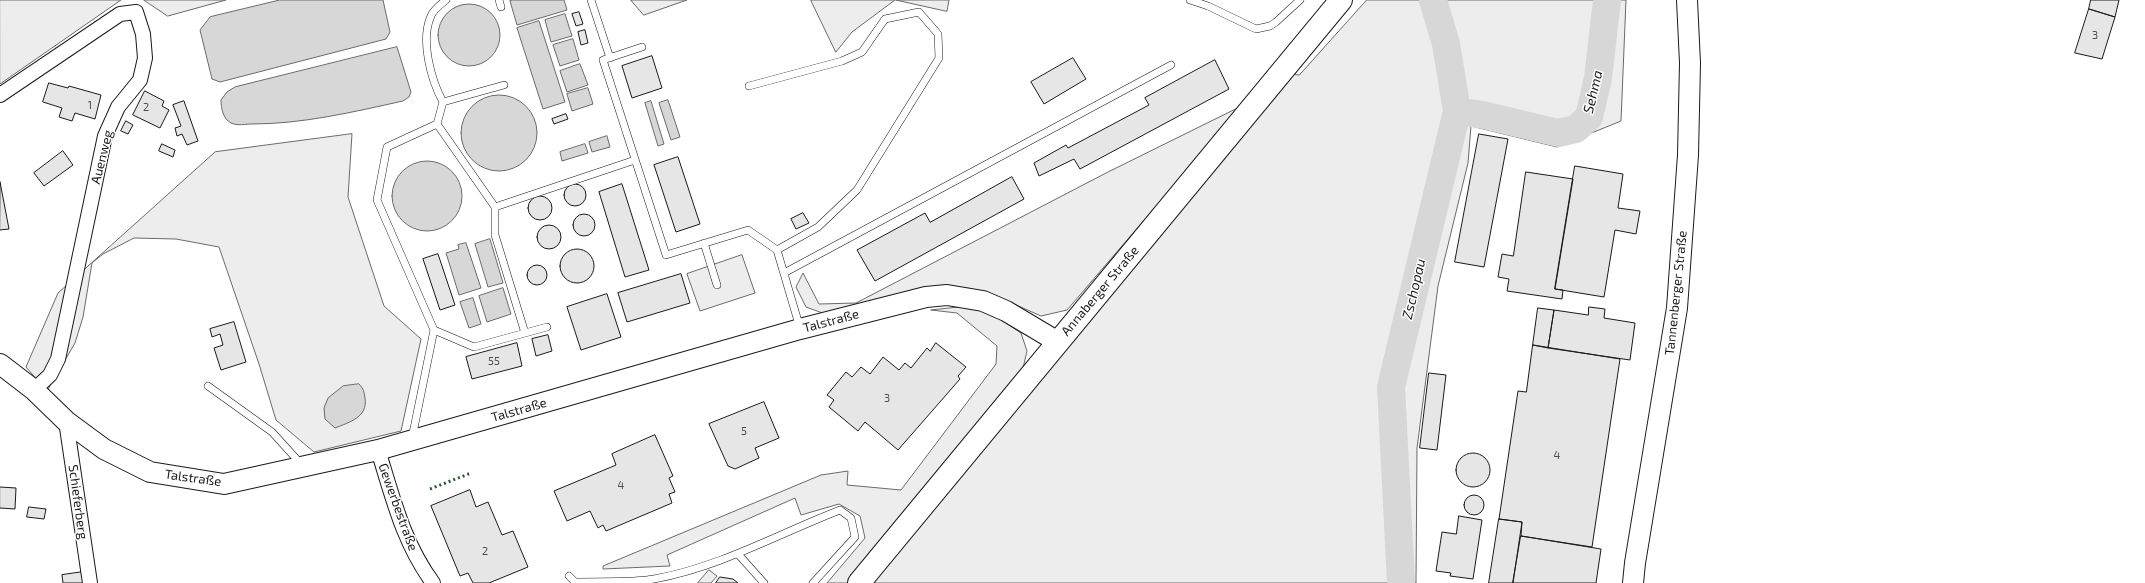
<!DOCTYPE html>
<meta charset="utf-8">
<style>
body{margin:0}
canvas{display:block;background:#fff}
</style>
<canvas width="2145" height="583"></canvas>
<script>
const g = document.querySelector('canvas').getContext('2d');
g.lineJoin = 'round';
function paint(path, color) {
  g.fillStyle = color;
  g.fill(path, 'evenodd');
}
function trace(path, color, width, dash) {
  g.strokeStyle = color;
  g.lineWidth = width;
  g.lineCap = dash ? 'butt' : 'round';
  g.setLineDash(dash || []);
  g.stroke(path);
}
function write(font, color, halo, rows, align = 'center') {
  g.font = font + ' "Exo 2",sans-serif';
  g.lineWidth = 3;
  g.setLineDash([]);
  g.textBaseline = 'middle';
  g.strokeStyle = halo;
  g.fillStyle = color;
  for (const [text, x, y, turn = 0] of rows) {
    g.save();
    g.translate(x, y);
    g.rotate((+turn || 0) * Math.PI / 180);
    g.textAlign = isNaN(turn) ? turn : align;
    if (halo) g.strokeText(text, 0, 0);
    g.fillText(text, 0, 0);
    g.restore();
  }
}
const built = new Path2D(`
 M0,0H121L0,84Z
 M144,0H226L168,16Z
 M631,0H687L644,15Z
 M811,0H895L852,32L836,52Z
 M896,0H949L947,11Z
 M1367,0H1626L1621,121L1557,147L1471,126L1468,163L1438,286L1417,448L1416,583H872L1291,74L1299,75Z
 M1242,106L1067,310L1041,316L998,297L968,288L918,290L828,315L806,307L796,287L803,273L819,304L856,303L1108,172Z
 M352,134L348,197L384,306L421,339L401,431L314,452L276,420L259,364L219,247L176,239L134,238L103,254L92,263L83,317L75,343L47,391L26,367L58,293L215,152Z
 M742,255L755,293L700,311L687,274Z
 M959,307L988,311L1021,333L1027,351L1023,368L847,583H827L865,538L860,516L839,504L801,515L795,498L667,555L670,566L603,569V566L821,475L848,471L847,485L901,490L996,364L997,346L957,313L931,310Z
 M709,570L717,576L711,583H698Z`);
paint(built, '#ededed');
trace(built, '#6a6a6a', 1);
const water = new Path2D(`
 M280,0H383L390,32L386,39L220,82L212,79L200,30L210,17Z
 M513,0H564L567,10L517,25L510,1Z
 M438 35a31 31 0 1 1 62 0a31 31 0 1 1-62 0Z
 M565,14L572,36L551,42L545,20Z
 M539,21L565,102L543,109L517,28Z
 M573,39L579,60L560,66L553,45Z
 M397,47L411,92L409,97L403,101C353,112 303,124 252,124C246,124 237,126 231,123C223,119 221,108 221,100L227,92L235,87Z
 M580,64L588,85L567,92L560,71Z
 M588,88L593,104L572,111L567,94Z
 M461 133a38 38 0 1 1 76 0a38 38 0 1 1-76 0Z
 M668,100L680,137L671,140L659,103Z
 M651,101L664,144L658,146L645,103Z
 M607,136L610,147L592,152L589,142Z
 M585,144L588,153L562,161L560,152Z
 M392 196a35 35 0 1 1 70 0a35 35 0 1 1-70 0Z
 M490,239L503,283L488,287L475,244Z
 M466,243L481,288L459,295L446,253L459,249L458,245Z
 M503,288L511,314L487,322L479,296Z
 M473,298L481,324L469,328L460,302Z
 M359,384C364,389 364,392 365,398C368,417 350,422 335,428L325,419L324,408L328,398L343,386Z`);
paint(water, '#d7d7d7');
trace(water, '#6a6a6a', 1);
trace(new Path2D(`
 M1457,111L1483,115L1558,133L1576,129L1589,117L1598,78L1607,0
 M1401,583L1391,387L1457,111L1446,44L1433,0`), '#d7d7d7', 28);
const building = new Path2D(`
 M2091,0H2119L2115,17L2089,9Z
 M2089,9L2115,17L2102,59L2075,53Z
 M579,12L583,24L576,26L572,14Z
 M585,30L588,43L581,45L578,32Z
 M652,56L662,88L632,98L622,66Z
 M1073,58L1086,79L1044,104L1031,82Z
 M1215,60L1229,89L1080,169L1074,159L1039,176L1034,163L1066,145L1068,148L1149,105L1145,98Z
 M49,83L68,88L69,86L101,95L95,119L75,113L72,121L59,117L62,108L43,102Z
 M145,91L164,101L162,106L169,110L160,128L133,115Z
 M184,101L198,141L187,145L182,134L177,136L175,128L181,126L173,105Z
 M566,114L568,119L554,124L552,119Z
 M126,121L133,125L128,134L121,131Z
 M1479,134L1508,139L1484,267L1455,262Z
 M162,144L175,150L173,157L159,151Z
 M63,151L73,165L44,186L34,173Z
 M678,157L700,224L676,232L654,165Z
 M1575,166L1623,174L1618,208L1640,211L1636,234L1615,230L1604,297L1555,289Z
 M1526,172L1573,179L1555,289L1563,290L1562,299L1507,291L1509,279L1498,277L1502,254L1513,256Z
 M1012,177L1024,199L875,281L857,250L925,213L930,222Z
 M0,182L9,229L0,230Z
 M564 195a11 11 0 1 1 22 0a11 11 0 1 1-22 0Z
 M622,184L649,270L625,277L599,192Z
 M528 208a12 12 0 1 1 24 0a12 12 0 1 1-24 0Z
 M803,213L809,223L796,229L791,219Z
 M573 225a11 11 0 1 1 22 0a11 11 0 1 1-22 0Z
 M537 237a12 12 0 1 1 24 0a12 12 0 1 1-24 0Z
 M560 266a17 17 0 1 1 34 0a17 17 0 1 1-34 0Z
 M438,254L455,305L440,310L423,259Z
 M527 275a10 10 0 1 1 20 0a10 10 0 1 1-20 0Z
 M681,274L690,303L627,322L618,293Z
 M607,294L621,337L581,350L567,307Z
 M1589,307L1605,309L1604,318L1635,323L1630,360L1548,348L1554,310L1588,315Z
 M1538,308L1554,310L1548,348L1533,345Z
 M234,322L246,362L221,370L214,348L223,345L220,334L212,337L210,329Z
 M548,335L552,351L536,356L532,339Z
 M517,343L522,366L472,379L466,357Z
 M936,343L966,367L958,376L960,379L898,450L865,422L858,431L829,407L834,400L827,395L846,372L852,377L861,367L870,374L883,357L899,370L905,363L911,368L927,348L930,351Z
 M1533,345L1620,359L1592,547L1521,536L1522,522L1499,519L1518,391L1526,392Z
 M1429,373L1446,375L1437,450L1420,448Z
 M764,402L779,438L755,448L759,458L735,469L728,466L709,424Z
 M655,435L673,476L669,478L675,492L669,494L672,503L606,531L603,525L598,528L590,511L567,521L554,491L616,465L612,454Z
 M1456 470a17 17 0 1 1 34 0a17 17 0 1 1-34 0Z
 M0,487L16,488L15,509L0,508Z
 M470,490L476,507L488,502L502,535L513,531L528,567L489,583H473L468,573L460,576L431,506Z
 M1464 505a10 10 0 1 1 20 0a10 10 0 1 1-20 0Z
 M29,507L46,509L44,519L27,517Z
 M1459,516L1482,520L1473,579L1450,576L1451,573L1436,571L1442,532L1456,534Z
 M1499,519L1522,522L1513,583H1489Z
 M1521,536L1601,549L1596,583H1513Z
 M83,572L84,583H63L62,575Z
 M720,577L733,579L738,583H716Z`);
paint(building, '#e6e6e6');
trace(building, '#1a1a1a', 1);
const service = new Path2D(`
 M446,0C441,4 433,10 431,16C420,40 431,80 443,102L437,124L495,207V235L525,333
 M499,0L501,7
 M591,0L610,58
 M1190,0L1208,6L1256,29L1270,26L1276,22L1300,0
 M642,47L603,60L666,255L748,230L777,250L800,328
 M749,86L842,61L862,52L885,19L919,12L938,34L939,58L857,190L818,227L777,250
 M443,102L504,85
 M495,207L635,160
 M704,243L717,285
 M784,273L1171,65
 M434,330L377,200L387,147L437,124
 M208,386L272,432L301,464
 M412,438L434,330L474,347L547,327
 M738,554L764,583
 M569,576L575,582C599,581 632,583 654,579C720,567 778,534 840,510L851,518L855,537L813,583`);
const minor = new Path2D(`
 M0,95L120,14L136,12L143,34L145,58L140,80L118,107L105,136L58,359L50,375L34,390
 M66,421L90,583
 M378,450C393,498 403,542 433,583`);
const secondary = new Path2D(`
 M0,364L34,390L66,421L104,449L150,472L224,484L378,450L800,329L926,297L947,295L983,301L1006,311L1058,342
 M1633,583L1635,563L1677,308L1688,155L1690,63L1687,0`);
const primary = new Path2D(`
 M859,583L1341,0`);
trace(service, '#1a1a1a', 8);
trace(minor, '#1a1a1a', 16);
trace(secondary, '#1a1a1a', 22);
trace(primary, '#1a1a1a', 24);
trace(service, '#fff', 7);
trace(minor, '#fff', 14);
trace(secondary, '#fff', 20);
trace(primary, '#fff', 22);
trace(new Path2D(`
 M430,489L471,473`), '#2b5a34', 3, [2, 3]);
write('11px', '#4d4d4d', null, [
 ["3",2095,35],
 ["1",90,105],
 ["2",146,107],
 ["55",494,361],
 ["3",887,398],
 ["5",744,431],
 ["4",1557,455],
 ["4",621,485],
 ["2",485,551]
]);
write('13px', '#1a1a1a', '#fff', [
 ["Auenweg",102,157,-76],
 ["Annaberger Straße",1100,291,-50],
 ["Tannenberger Straße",1676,293,-84],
 ["Talstraße",831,321,-15],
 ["Talstraße",519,410,-16],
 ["Talstraße",193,478,8],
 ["Schieferberg",78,502,82],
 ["Gewerbestraße",398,507,70]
]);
write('italic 14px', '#1a1a1a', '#fff', [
 ["Sehma",1593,92,-77],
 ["Zschopau",1414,289,-77]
]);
</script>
